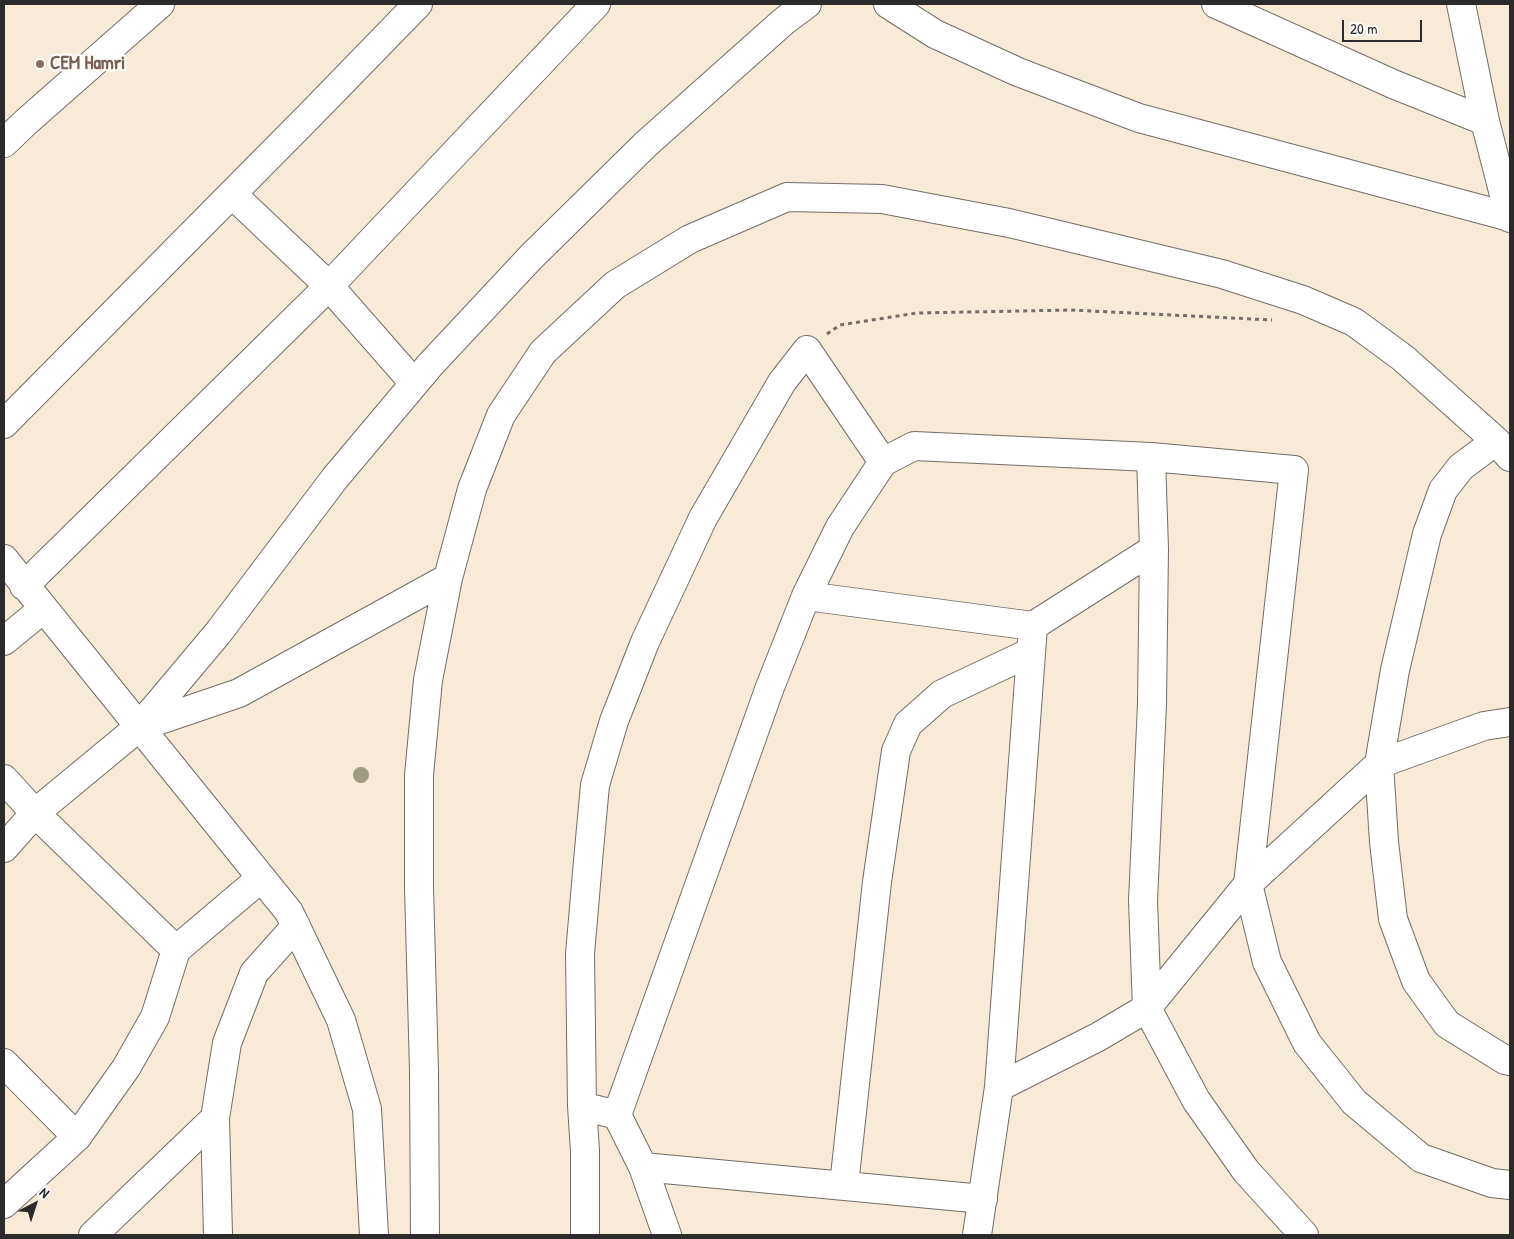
<!DOCTYPE html>
<style>
body{margin:0}
#map{position:relative;width:1514px;height:1239px;overflow:hidden;background:#f7ead6;font-family:"Patrick Hand",sans-serif}
canvas{display:block}
.frame{position:absolute;inset:0;border:5px solid #2b2b2b;pointer-events:none}
.north{position:absolute;left:10px;top:1179px;width:50px;height:50px;-webkit-text-stroke:4px #fdfcf7;paint-order:stroke;rotate:40deg;font-size:14px;font-weight:700;line-height:20px;text-align:center;color:#2b2b2b}
.north::after{content:'';display:block;margin:auto;width:18px;height:22px;background:#2b2b2b;clip-path:polygon(50% 0,100% 100%,50% 72%,0 100%)}
.scale{position:absolute;left:1342px;top:20px;width:80px;height:22px;box-sizing:border-box;border:2px solid #2b2b2b;border-top:0;padding-left:6px;font-size:15px;line-height:18px;white-space:nowrap;color:#2b2b2b;-webkit-text-stroke:4px #fdfcf7;paint-order:stroke}
</style>
<div id="map">
<canvas width="1514" height="1239"></canvas>
<div class="frame"></div>
<div class="north">N</div>
<div class="scale">20 m</div>
</div>
<script>
const g = document.querySelector('canvas').getContext('2d');
g.lineJoin = 'round';
function trace(path, color, width, dash) {
  g.strokeStyle = color;
  g.lineWidth = width;
  g.lineCap = dash ? 'butt' : 'round';
  g.setLineDash(dash || []);
  g.stroke(path);
}
function write(font, color, halo, rows, align = 'center') {
  g.font = font + ' "Patrick Hand",sans-serif';
  g.lineWidth = 4.5;
  g.setLineDash([]);
  g.textBaseline = 'middle';
  g.strokeStyle = halo;
  g.fillStyle = color;
  for (const [text, x, y, turn = 0] of rows) {
    g.save();
    g.translate(x, y);
    g.rotate((+turn || 0) * Math.PI / 180);
    g.textAlign = isNaN(turn) ? turn : align;
    if (halo) g.strokeText(text, 0, 0);
    g.fillText(text, 0, 0);
    g.restore();
  }
}
const minor = new Path2D(`
 M888,4L935,34L1018,72L1139,118L1510,217
 M1216,4L1393,84L1485,121
 M1461,4L1485,121L1510,218
 M4,143L26,122L160,4
 M232,194L329,286L414,383
 M4,424L311,114L418,4
 M1496,441L1461,467L1443,490L1427,534L1395,670L1379,764L1384,842L1393,919L1416,981L1447,1024L1505,1060L1510,1061
 M1151,457L1154,549L1152,704L1143,901L1147,1008L1196,1100L1246,1171L1304,1235
 M4,559L289,912L341,1020L367,1109L374,1235
 M24,586L329,286L596,4
 M806,596L1033,626L1154,549
 M4,641L43,609
 M139,727L239,693L448,578
 M4,779L35,813L176,950
 M4,848L35,813L139,727L218,633L335,478L430,365L531,257L646,144L784,21L807,4
 M4,1063L77,1137
 M999,1087L1098,1037L1147,1008L1248,884L1379,764L1484,726L1510,722
 M582,1106L580,954L588,861L595,785L614,721L645,642L703,518L782,382L807,350L883,462
 M617,1115L643,1167L667,1235
 M215,1118L218,1235
 M643,1167L983,1199
 M844,1185L877,882L896,751L908,724L942,694L1031,652
 M4,1204L77,1137L126,1068L155,1017L176,950L261,878
 M93,1235L215,1118L227,1043L254,973L296,926
 M425,1235L424,1071L419,887V775L428,680L448,578L472,489L501,415L543,352L615,285L690,239L787,197L882,199L1009,223L1222,274L1303,300L1354,322L1403,358L1496,441L1510,457
 M585,1235V1151L582,1106L617,1115L770,687L806,596L840,527L883,462L914,446L1151,457L1294,470L1248,884L1267,962L1307,1043L1354,1102L1421,1158L1492,1183L1510,1185
 M977,1235L999,1087L1033,626`);
trace(minor, '#726e67', 30);
trace(new Path2D(`
 M827,334L840,325L917,313L1071,310L1272,320`), '#726e67', 3, [4, 4]);
trace(minor, '#fff', 28);
g.fillStyle = '#9d9b82';
for (const [x, y] of [
 [361,775]
]) {
  g.beginPath();
  g.arc(x, y, 8, 0, 2 * Math.PI);
  g.fill();
}
for (const [x, y, r, color] of [
 [40,64,5,"#8d6e63"]
]) {
  const dot = new Path2D();
  dot.arc(x, y, r, 0, 2 * Math.PI);
  g.fillStyle = color;
  g.fill(dot);
  trace(dot, '#fdfcf7', 2);
}
write('bold 19px', '#785e54', '#fdfcf7', [
 ["CEM Hamri",50,64]
], 'left');
</script>
